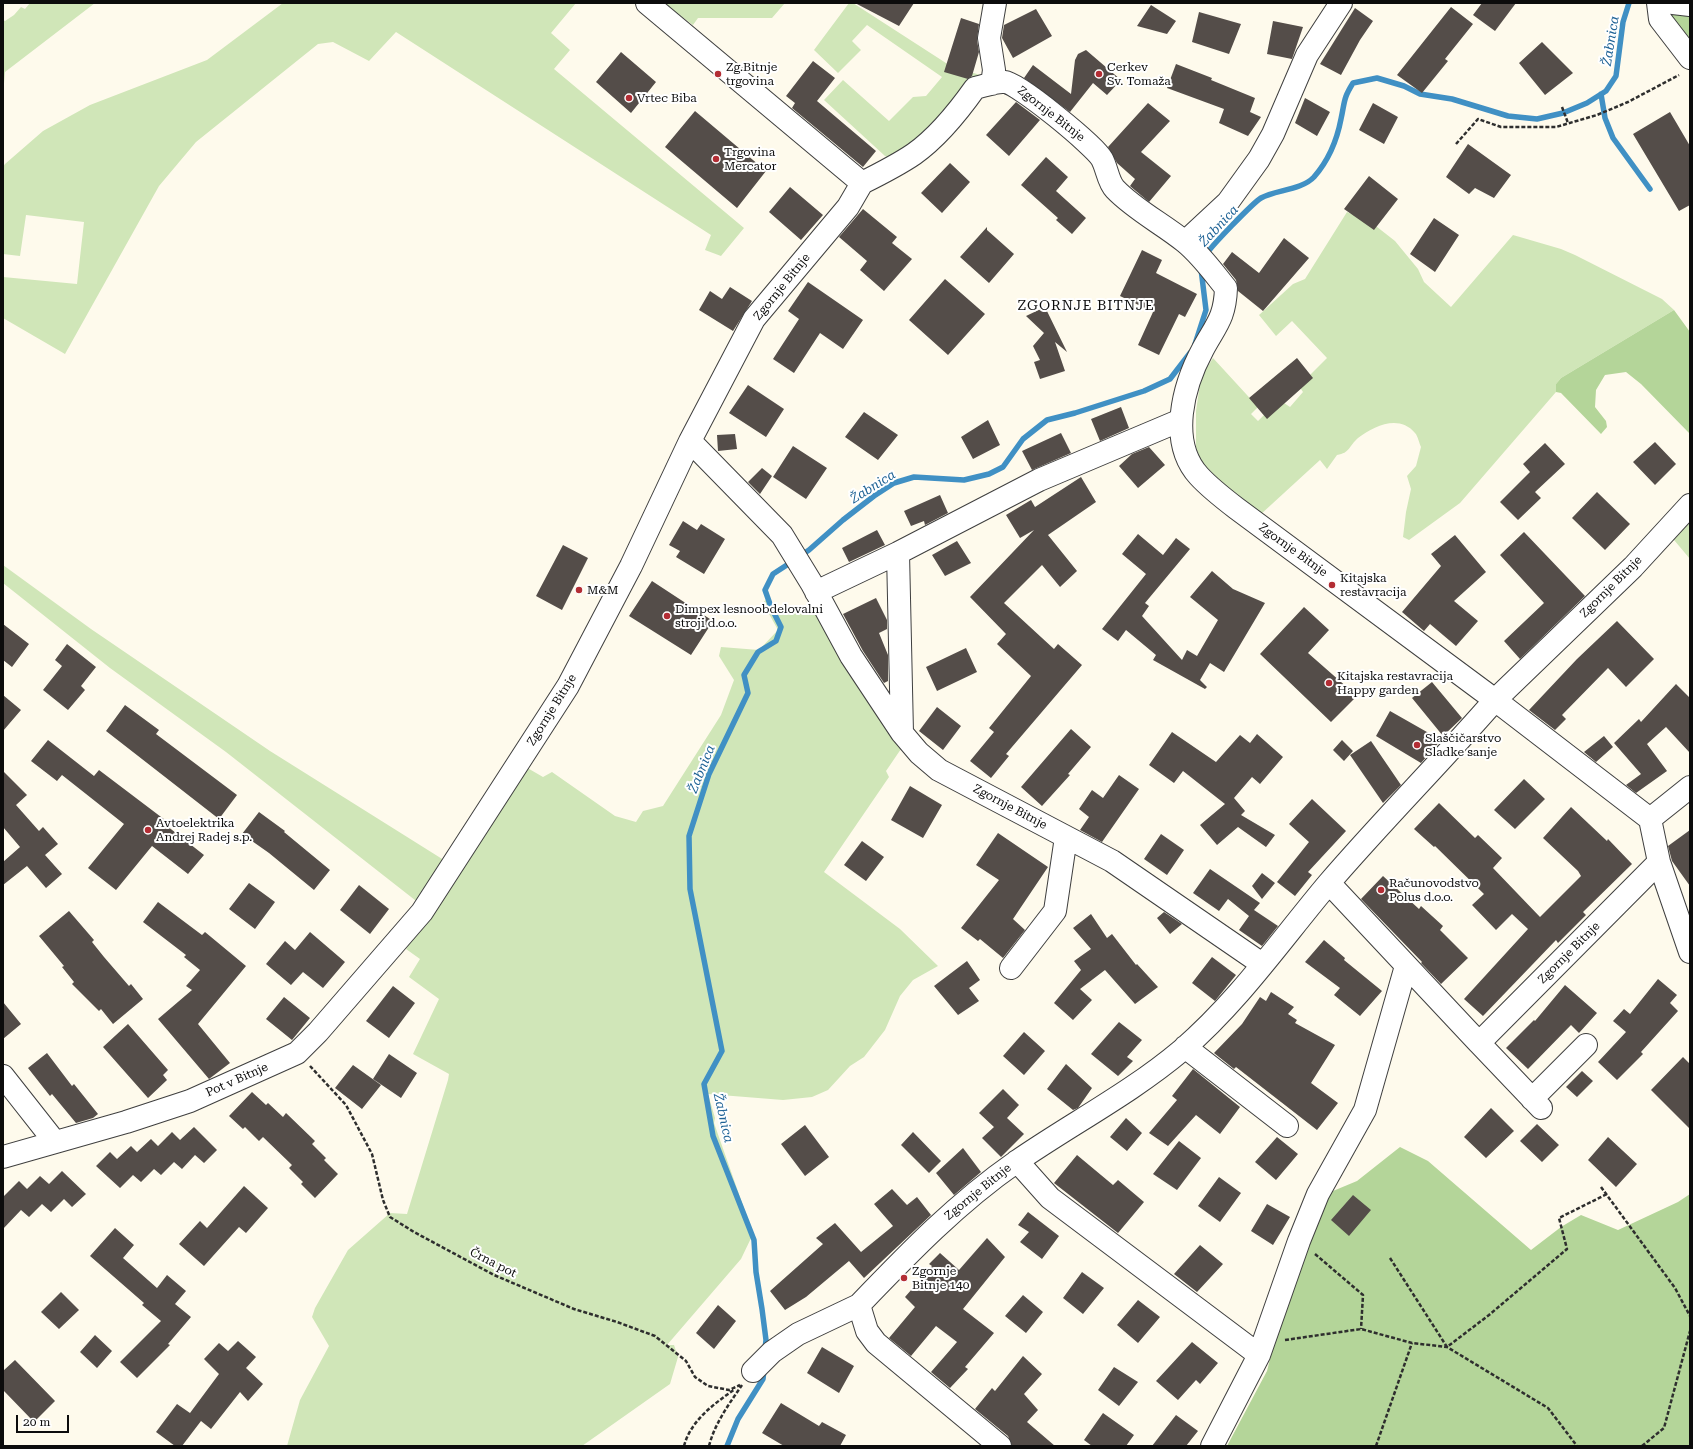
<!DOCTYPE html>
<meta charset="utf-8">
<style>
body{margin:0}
#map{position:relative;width:1693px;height:1449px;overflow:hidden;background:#fefaec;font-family:"Roboto Serif",serif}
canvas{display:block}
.frame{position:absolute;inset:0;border:4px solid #0c0c0c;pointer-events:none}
.scale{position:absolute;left:16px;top:1415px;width:53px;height:18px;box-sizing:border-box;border:2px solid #0c0c0c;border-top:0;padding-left:5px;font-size:12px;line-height:14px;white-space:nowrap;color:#0c0c0c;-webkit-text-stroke:3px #fff;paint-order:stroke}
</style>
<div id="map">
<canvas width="1693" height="1449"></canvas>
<div class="frame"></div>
<div class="scale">20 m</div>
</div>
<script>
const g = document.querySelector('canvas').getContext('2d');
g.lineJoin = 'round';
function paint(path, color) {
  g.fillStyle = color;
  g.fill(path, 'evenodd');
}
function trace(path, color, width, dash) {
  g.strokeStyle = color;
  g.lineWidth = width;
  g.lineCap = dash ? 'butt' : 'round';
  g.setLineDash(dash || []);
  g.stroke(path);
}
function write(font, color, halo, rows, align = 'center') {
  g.font = font + ' "Roboto Serif",serif';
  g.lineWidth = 4;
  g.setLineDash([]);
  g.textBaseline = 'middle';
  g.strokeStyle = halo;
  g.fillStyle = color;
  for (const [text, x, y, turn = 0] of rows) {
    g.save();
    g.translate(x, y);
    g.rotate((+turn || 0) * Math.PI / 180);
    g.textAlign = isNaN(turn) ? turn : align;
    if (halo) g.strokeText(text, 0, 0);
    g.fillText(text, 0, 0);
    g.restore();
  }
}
paint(new Path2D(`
 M30,3H95L5,72L3,95V20L5,21L14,15L21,7L25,9Z
 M283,3H576L551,33L570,50L554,69L744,228L721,256L705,250L711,235L396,32L369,61L333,42L318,44L196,142L159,186L65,354L3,318V277L77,284L84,222L26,215L20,256L3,254V167L5,164L43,131L90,105L207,60Z
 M663,3H785L772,18H698L693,25Z
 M849,3H853L949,65L980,75L941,122L893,160L885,156L824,100L843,80L889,121L913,97L926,96L942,77L867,25L852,41L861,50L838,73L814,50Z
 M1347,212L1372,223L1395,241L1418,269L1424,282L1451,307L1513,235L1561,249L1575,255L1662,299L1674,310L1561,378L1556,384V392L1460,503L1409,540L1403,537L1406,512L1411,489L1407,476L1416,466L1421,447C1419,443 1418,436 1415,433C1399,414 1374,426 1358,438C1349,446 1350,453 1337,455L1327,469L1320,460L1260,515L1203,468L1196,447V411L1201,377L1213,358L1258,407L1251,414L1258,421L1270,409L1274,412L1284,403L1290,407L1303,392L1299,386L1327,358L1292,321L1276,336L1259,315L1293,284L1305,279Z
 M1690,514V559L1669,534Z
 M3,565L91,629L270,751L447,862L420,904L226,752L110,668L3,583Z
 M768,597L778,612L797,607L805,615L818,606L901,749L886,771L889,777L824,872L900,929L938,966L913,980L900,996L885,1030L864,1057L850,1066L828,1090L812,1097L783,1100L708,1094L715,1118L714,1123L753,1234L741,1259L667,1345H674L678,1357L670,1384L582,1446H287L300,1400L329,1346L312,1317L315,1308L348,1250L390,1213L407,1214L448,1080L449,1074L413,1054L439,999L409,977L420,959L406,949L524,766L543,777L552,772L615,816L636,822L643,811L663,806L721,715L734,680L719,656L721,647L759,650L778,630L763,603Z`), '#d0e6b8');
paint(new Path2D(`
 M1673,9L1690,11V45L1669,16Z
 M1674,310L1690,332V434L1641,384L1626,372L1605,375L1596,390L1595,407L1606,421L1607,427L1601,434L1561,393L1556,392V384L1561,378Z
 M1400,1147L1428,1161L1531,1250L1561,1227L1581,1215L1618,1230L1678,1202L1690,1194V1446H1227L1267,1371L1290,1280L1321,1196L1357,1181Z`), '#b4d599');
trace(new Path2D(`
 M1601,94L1605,118L1613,138L1650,189
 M1206,255C1209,248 1254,202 1261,198C1275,190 1302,190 1314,177C1328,161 1337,140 1341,119C1345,101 1343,99 1353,83L1377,78L1404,86L1420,94L1452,99L1508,116L1537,119L1563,113L1587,103L1606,91L1616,76L1623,22L1629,3
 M1195,344L1206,310L1201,269
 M800,556L809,550L843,520L874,496L894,483L914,477L964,480L989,474L1003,467L1023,439L1047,420L1075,413L1144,391L1170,379L1190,353
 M765,1349L766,1340L762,1309L756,1272L754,1240L713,1136L704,1084L722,1051L690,889L689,836L709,774L748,693L744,675L758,652L776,641L781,627L771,607L765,590L773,574L793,561
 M727,1446L738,1419L763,1379L764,1370`), '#4090c4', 5.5);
paint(new Path2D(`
 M855,3H914L899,26Z
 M1482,3H1516L1495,31L1473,15Z
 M1151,5L1176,21L1167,34L1137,26Z
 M1451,7L1473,24L1445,59L1448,61L1422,93L1397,75Z
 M1355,8L1373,21L1360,40L1341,75L1320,64Z
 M1036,9L1052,36L1013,58L1002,38L1004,25Z
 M1199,12L1241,24L1229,54L1192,42Z
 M961,18L979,24L977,40L979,52L972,76L968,79L944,72Z
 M1273,21L1303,27L1292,59L1267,54Z
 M1542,42L1573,73L1545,95L1519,63Z
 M1086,50L1121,80L1107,95L1093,83L1070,112L1024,78L1033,65L1071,94L1075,60L1078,54Z
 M621,52L656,82L631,113L596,82Z
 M813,61L835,78L817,101L876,151L863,167L792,108L795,103L786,96Z
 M1176,64L1212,78L1211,80L1255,98L1250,112L1261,117L1248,136L1219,123L1224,109L1167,88Z
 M1305,98L1330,112L1317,136L1295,123Z
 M1016,102L1040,120L1009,156L986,135Z
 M1148,103L1170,121L1141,152L1171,176L1149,202L1130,186L1135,179L1117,163L1108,147Z
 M1373,103L1398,117L1384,144L1359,130Z
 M695,111L766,171L737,208L665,147Z
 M1670,112L1690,146V205L1679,211L1633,134Z
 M1468,144L1511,175L1494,198L1475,188L1469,194L1446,177Z
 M1046,157L1068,177L1056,191L1086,218L1072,234L1056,220L1058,218L1021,185Z
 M950,163L970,182L942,213L921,193Z
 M1369,176L1398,199L1374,230L1344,209Z
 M790,187L823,215L801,240L769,212Z
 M863,209L897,237L892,243L912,259L884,291L860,270L867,261L839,237Z
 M1434,218L1459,235L1435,272L1410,254Z
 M987,227V230L1014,254L989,283L960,257Z
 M1284,238L1309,258L1263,311L1238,291L1236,280L1223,264L1232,252L1259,273Z
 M1142,250L1162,260L1156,273L1197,294L1185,317L1179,314L1159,355L1138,345L1153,312L1120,296Z
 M945,279L985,314L948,355L909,320Z
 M808,282L863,320L843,349L820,333L794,373L773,359L799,319L788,311Z
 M730,287L752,301L733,331L699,310L710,291L722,299Z
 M1045,307L1067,352L1055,342L1065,371L1040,379L1034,362L1040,360L1033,346L1044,333L1026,316Z
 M1297,358L1313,378L1267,419L1249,398Z
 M748,385L784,409L766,437L729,413Z
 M1121,407L1129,428L1100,441L1091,419Z
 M864,412L898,435L878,460L845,437Z
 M988,420L1000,445L973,459L961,437Z
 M1061,433L1071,453L1032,470L1022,451Z
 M735,434L737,449L718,451L717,435Z
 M1655,442L1676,464L1655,485L1633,462Z
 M1545,443L1565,464L1535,492L1541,498L1518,520L1500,502L1530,472L1523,464Z
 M793,446L827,468L806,499L773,477Z
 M1149,447L1165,465L1138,488L1119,466L1132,454Z
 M762,468L772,476L760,494L748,482Z
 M1081,477L1096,502L1048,535L1077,571L1060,587L1042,565L1004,603L1054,649L1058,644L1082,665L1006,754L1009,756L991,778L970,761L994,732L989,728L1031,676L997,644L1006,634L970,597L1034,530L1020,538L1006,515L1031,500L1035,507Z
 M1597,492L1630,524L1605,550L1572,518Z
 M940,495L948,513L925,525L924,521L911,526L904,511Z
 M683,521L697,530L701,524L725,539L704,574L676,557L680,551L669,545Z
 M877,530L885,545L849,562L842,548Z
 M1524,532L1585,596L1520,659L1504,641L1544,603L1500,555Z
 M1138,534L1163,555L1176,538L1190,549L1145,603L1149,606L1142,616L1182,660L1187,650L1197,656L1218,620L1190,597L1212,571L1233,589L1265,603L1224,672L1210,663L1200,680L1207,687L1205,689L1153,660L1156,655L1126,630L1118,641L1102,629L1146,574L1122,554Z
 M1455,535L1486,572L1454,601L1478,621L1456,646L1430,624L1424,631L1402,612L1441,566L1431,554Z
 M957,541L971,563L945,576L932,555Z
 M563,545L588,558L562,610L536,596Z
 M652,581L713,621L691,655L629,616Z
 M876,598L887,620V629L879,633L888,655V681L884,683L863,651L843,614Z
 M1304,607L1329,630L1308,653L1357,696L1331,722L1260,654Z
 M1617,621L1654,659L1626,687L1608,668L1562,715L1566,719L1555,730L1529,710L1577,659Z
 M3,624L29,644L12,667L3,660Z
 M67,644L96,667L81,686L85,690L68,710L43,690L62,666L55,660Z
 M966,648L977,672L937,691L926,667Z
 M1432,682L1462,718L1443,736L1412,698Z
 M1676,684L1690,698V753L1666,727L1647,744L1667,771L1636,793L1626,785L1641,774L1614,743L1639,719L1641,722Z
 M3,695L21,710L3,731Z
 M125,705L159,730L156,734L237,795L219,819L106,731Z
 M937,707L961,726L943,750L919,731Z
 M1390,711L1441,740L1421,763L1376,736Z
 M1071,729L1091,747L1068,774L1070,775L1042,806L1021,787Z
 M1172,732L1216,762L1240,735L1250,743L1257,734L1283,757L1260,784L1252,777L1234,798L1245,811L1241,815L1275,835L1266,847L1238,827L1217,845L1200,825L1225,804L1183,771L1174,783L1149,765Z
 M1604,736L1613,747L1596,762L1584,752Z
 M48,740L94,776L99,770L169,823L167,826L204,855L188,874L152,846L116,890L88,868L124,824L62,775L57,781L31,761Z
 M1342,740L1353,751L1344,761L1333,750Z
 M1371,741L1401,785L1383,803L1350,755Z
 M3,771L27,795L16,805L39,831L43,827L58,844L45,855L62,874L46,888L27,866L3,885V862L20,847L3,827Z
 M1119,775L1139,789L1102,842L1080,830L1089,817L1079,809L1092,790L1103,798Z
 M1524,779L1545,799L1515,829L1494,810Z
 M910,786L942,805L923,838L891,820Z
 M1312,799L1346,831L1308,872L1312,875L1295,896L1277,882L1309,842L1289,824Z
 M1439,803L1475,838L1478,835L1502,858L1493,868L1540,917L1581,876L1578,871L1543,838L1571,807L1607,841L1608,839L1632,864L1583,912L1586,915L1558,943L1556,940L1483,1016L1464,999L1528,929L1512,914L1496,930L1472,905L1484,894L1435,846L1434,847L1414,829Z
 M259,812L285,831L284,832L330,870L314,890L269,853L242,834Z
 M1690,830V886L1672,861L1668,846Z
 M998,833L1048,867L1013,919L1025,930L1003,958L980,939L978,941L961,928L999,880L976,865Z
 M1161,834L1184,850L1167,875L1144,859Z
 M862,841L884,857L866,881L844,865Z
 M1210,869L1260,903L1254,910L1278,926L1262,946L1239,930L1249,916L1228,899L1219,911L1193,893Z
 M1262,873L1275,883L1262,899L1252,886Z
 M1383,876L1419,909L1421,906L1443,926L1440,930L1468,958L1441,984L1421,963L1422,962L1361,899Z
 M249,883L275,902L255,929L229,909Z
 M359,885L389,909L370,934L340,910Z
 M158,902L202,935L205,932L246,966L198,1024L230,1063L209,1079L158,1019L192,990L186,986L200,970L184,957L186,955L143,922Z
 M69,911L94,940L92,942L104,957L129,986L131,984L143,999L113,1024L101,1009L99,1011L72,984L74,982L62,967L64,966L39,936Z
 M1164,912L1182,924L1170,934L1157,918Z
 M1091,914L1107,938L1112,934L1136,965L1137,964L1158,987L1135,1004L1105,970L1080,989L1092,1000L1073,1020L1054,1003L1081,970L1074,961L1091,949L1073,928Z
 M310,932L345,962L323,988L303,972L291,985L266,964L285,941L295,950Z
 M1324,940L1345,958L1344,960L1382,991L1360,1016L1334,995L1340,988L1305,962Z
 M1212,957L1236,975L1215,1001L1192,983Z
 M967,961L980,980L969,988L979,1001L958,1015L934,986Z
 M1658,979L1677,995L1670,1003L1678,1011L1641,1052L1643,1054L1617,1080L1598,1062L1626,1032L1613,1021L1624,1009L1630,1014Z
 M1565,985L1597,1013L1579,1033L1571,1025L1528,1069L1506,1048L1534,1020L1535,1021Z
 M393,986L415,1003L389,1038L366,1021Z
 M1271,992L1294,1007L1288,1014L1297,1020L1295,1023L1335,1045L1311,1083L1338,1103L1317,1130L1236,1067L1234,1069L1214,1053L1242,1024L1260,997L1266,1001Z
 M284,997L310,1018L292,1040L266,1019Z
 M3,1002L21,1024L3,1039Z
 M1119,1022L1142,1040L1127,1057L1133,1061L1118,1076L1091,1054Z
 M128,1024L168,1070L163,1075L167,1080L148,1098L103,1047Z
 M1024,1032L1045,1051L1024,1075L1003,1056Z
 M47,1053L72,1086L74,1084L98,1114L93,1118L76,1123L52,1094L50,1096L28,1068Z
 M389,1054L417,1073L401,1098L373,1079Z
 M1683,1057L1690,1064V1129L1651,1090Z
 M1066,1064L1092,1088L1078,1108L1073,1110L1047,1089Z
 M353,1065L381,1085L362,1109L335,1088Z
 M1193,1069L1240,1107L1220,1134L1196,1115L1168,1146L1149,1133L1177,1100L1172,1096Z
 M1582,1071L1593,1081L1577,1097L1566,1087Z
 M1003,1089L1019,1105L1007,1118L1024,1134L1001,1157L982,1138L994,1127L979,1113Z
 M252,1092L266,1105L268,1103L283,1117L286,1113L315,1141L312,1144L326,1158L324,1160L338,1174L315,1198L301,1184L303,1182L289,1168L292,1165L263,1137L259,1141L245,1127L243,1129L229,1116Z
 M1491,1108L1514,1131L1486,1158L1464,1137Z
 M1126,1118L1142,1133L1127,1151L1110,1137Z
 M1537,1124L1559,1145L1542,1162L1520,1141Z
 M805,1125L829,1157L805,1176L781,1144Z
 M194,1127L217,1150L204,1163L195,1155L182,1169L174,1162L161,1175L154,1169L141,1182L133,1175L120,1188L96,1166L110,1152L117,1159L131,1146L137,1152L151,1139L158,1146L172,1132L180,1140Z
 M913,1132L941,1161L929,1173L901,1145Z
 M1277,1137L1298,1154L1276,1180L1255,1162Z
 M1608,1137L1637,1164L1616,1187L1588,1160Z
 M1179,1141L1201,1158L1177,1190L1153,1174Z
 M963,1148L981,1172L954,1195L936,1173Z
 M1077,1155L1113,1185L1118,1180L1144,1202L1118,1233L1054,1183Z
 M62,1171L86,1194L72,1207L64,1199L51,1212L42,1204L29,1217L21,1210L3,1229V1197L19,1181L27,1189L40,1176L49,1184Z
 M1219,1177L1241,1193L1220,1222L1198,1206Z
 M244,1186L268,1208L246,1233L239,1227L204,1266L179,1244L200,1221L207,1228Z
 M892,1189L907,1205L917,1197L931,1215L864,1278L849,1261L806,1297L785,1310L770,1291L823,1244L816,1238L835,1223L861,1252L893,1226L874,1204Z
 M1353,1195L1371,1210L1349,1236L1331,1220Z
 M1267,1204L1290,1217L1273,1245L1251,1231Z
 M1028,1212L1059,1236L1042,1259L1020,1242L1029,1232L1018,1225Z
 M115,1228L134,1245L123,1258L157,1288L167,1275L186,1291L175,1304L191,1317L168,1344L170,1345L137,1378L120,1362L161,1321L142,1305L144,1303L90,1256Z
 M987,1238L1005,1257L963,1309L994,1333L965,1367L968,1369L950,1388L931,1372L957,1342L936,1326L911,1356L889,1338L915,1307L905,1297L932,1266L929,1264L940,1253L959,1270Z
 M1200,1245L1223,1264L1197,1292L1174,1274Z
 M1082,1272L1104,1288L1083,1314L1063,1298Z
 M61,1292L79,1310L59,1329L41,1312Z
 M1023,1295L1043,1312L1026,1333L1005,1316Z
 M1138,1300L1160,1317L1138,1343L1117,1325Z
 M718,1305L736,1321L714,1349L696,1333Z
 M95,1335L112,1351L97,1368L80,1352Z
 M238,1341L256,1357L246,1368L263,1384L248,1401L240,1392L211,1429L201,1421L182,1446H175L156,1432L177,1404L190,1413L219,1374L204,1359L219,1343L228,1351Z
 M1192,1342L1218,1363L1200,1384L1196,1380L1178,1400L1156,1381Z
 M822,1347L854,1366L839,1393L807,1373Z
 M1023,1356L1042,1374L1024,1394L1038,1410L1027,1422L1055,1446H1012L1008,1436L975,1409L992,1388L995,1391Z
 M15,1360L55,1401L34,1422L3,1390V1371Z
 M1114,1367L1138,1382L1119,1406L1098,1390Z
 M781,1403L819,1426L822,1422L846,1435L840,1446H784L762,1433Z
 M1103,1413L1134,1435L1126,1446H1092L1084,1440Z
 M1176,1415L1198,1431L1186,1446H1152Z`), '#544d49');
const minor = new Path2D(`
 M647,3L862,183C880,174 898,165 914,154C938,137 958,112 975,88C984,86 996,81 1005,82C1018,83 1095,146 1102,159C1107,168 1108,182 1115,189C1135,210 1163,224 1185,242C1201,255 1213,272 1226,288C1225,318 1216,325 1203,349C1183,386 1168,442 1199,476C1210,488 1223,498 1236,508L1495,700C1441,762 1382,821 1328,884C1281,940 1238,1002 1182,1050C1131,1093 1071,1124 1016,1162C957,1203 909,1253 859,1305L867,1331L876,1343L1000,1446
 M1658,3L1660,19L1690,58
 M1673,3L1690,5
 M992,84L994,70L989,38L995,3
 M1185,242L1228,202L1259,159L1273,134L1307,55L1341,3
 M690,441L782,535L812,584L851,656L902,733L919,753L939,770L1112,861L1262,964
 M1690,505L1633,567L1495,700L1650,819L1690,787
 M898,553L902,733
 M816,592L898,553L1039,480L1181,420
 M1650,819L1659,862L1690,952
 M1329,883L1479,1043L1659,862
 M1011,968L1055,911L1066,837
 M1479,1043L1541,1108
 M1185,1047L1287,1126
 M3,1076L55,1142
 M1532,1099L1586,1045
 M3,1157L126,1122L190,1101L297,1053L318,1032L422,912L568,686L631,566L690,441L754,319L848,207L862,183
 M1017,1161L1050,1198L1259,1355
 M753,1371L772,1352L798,1334L859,1305
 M1212,1446L1259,1355L1299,1241L1318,1194L1365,1110L1406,966`);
trace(minor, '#3f3f3f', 24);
trace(new Path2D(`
 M1562,107L1568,123
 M1456,144L1478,119L1501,127H1556L1597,115L1628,102L1679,75
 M310,1066L346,1105L372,1154L383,1200L390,1217L414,1232L494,1275L574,1309L617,1322L655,1336L686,1361L695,1377L708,1386L729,1390L740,1385
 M1601,1187L1675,1288L1690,1316
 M1315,1254L1363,1295L1361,1329
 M1390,1258L1447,1347L1489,1315L1567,1249L1559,1218L1607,1194
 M1285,1340L1361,1329L1412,1343L1447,1347L1548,1408L1577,1446
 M684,1446C691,1420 714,1404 735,1389
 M709,1446C715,1423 729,1404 742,1385
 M1376,1446L1412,1343
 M1642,1446L1664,1428L1690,1331`), '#2e2e2e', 2.5, [4, 2]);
trace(minor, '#fff', 22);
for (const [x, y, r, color] of [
 [718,74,4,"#b32d34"],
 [1099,74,4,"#b32d34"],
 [629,98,4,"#b32d34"],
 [716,159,4,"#b32d34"],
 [1332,585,4,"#b32d34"],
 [579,590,4,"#b32d34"],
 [667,616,4,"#b32d34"],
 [1329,683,4,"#b32d34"],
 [1417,745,4,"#b32d34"],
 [148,830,4,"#b32d34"],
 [1381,890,4,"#b32d34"],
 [904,1278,4,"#b32d34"]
]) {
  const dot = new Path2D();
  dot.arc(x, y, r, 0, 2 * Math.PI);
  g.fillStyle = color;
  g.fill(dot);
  trace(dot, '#fff', 1.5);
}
write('12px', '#0c0c0c', '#fff', [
 ["Zg.Bitnje",726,67],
 ["trgovina",726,81],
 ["Cerkev",1107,67],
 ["Sv. Tomaža",1107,81],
 ["Vrtec Biba",637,98],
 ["Trgovina",724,152],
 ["Mercator",724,166],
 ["Kitajska",1340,578],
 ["restavracija",1340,592],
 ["M&M",587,590],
 ["Dimpex lesnoobdelovalni",675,609],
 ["stroji d.o.o.",675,623],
 ["Kitajska restavracija",1337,676],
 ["Happy garden",1337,690],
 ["Slaščičarstvo",1425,738],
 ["Sladke sanje",1425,752],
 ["Avtoelektrika",156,823],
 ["Andrej Radej s.p.",156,837],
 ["Računovodstvo",1389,883],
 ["Polus d.o.o.",1389,897],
 ["Zgornje",912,1271],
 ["Bitnje 140",912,1285]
], 'left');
write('12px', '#0c0c0c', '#fff', [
 ["Zgornje Bitnje",1051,114,38],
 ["Zgornje Bitnje",782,287,-51],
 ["Zgornje Bitnje",1293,550,36],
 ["Zgornje Bitnje",1611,587,-45],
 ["Zgornje Bitnje",552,710,-58],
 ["Zgornje Bitnje",1010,807,28],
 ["Zgornje Bitnje",1569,953,-45],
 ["Pot v Bitnje",237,1080,-24],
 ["Zgornje Bitnje",978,1192,-39],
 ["Črna pot",493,1263,27]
]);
write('italic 13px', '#1e6295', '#fff', [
 ["Žabnica",1611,41,-81],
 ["Žabnica",1219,226,-47],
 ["Žabnica",873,487,-32],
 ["Žabnica",702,769,-68],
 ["Žabnica",723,1118,77]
]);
g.letterSpacing = '1px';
write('14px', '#0c0c0c', '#fff', [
 ["ZGORNJE BITNJE",1086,306]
]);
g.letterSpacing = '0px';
</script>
